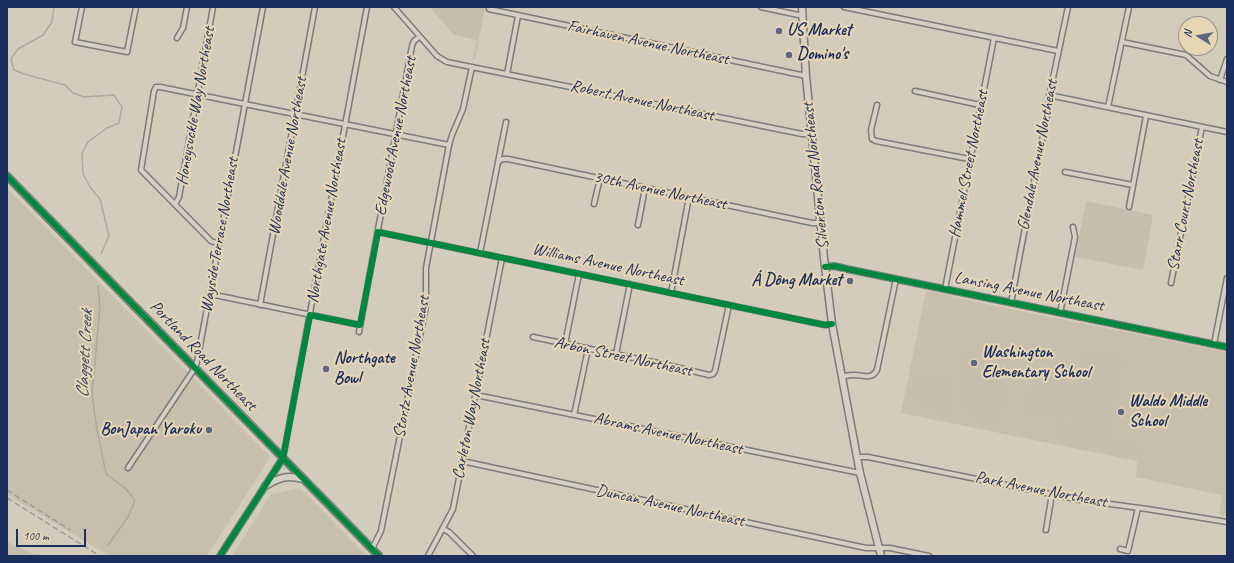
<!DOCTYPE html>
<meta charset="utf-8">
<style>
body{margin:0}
#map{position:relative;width:1234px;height:563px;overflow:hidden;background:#d4ccba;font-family:Caveat,sans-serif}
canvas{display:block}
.frame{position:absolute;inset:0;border:8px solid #1b2f5e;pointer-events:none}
.north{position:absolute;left:1178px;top:16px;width:40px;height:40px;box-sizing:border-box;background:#e7d6b3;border:1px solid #959391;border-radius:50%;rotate:281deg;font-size:11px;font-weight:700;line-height:16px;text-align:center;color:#1b2f5e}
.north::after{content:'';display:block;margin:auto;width:14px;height:18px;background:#5c667e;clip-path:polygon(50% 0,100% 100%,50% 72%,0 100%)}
.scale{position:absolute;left:16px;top:529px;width:70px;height:18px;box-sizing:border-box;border:2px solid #1b2f5e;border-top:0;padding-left:5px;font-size:12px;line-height:14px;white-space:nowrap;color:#1b2f5e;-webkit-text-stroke:3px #e7d6b3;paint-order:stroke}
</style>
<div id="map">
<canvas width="1234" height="563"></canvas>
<div class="frame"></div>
<div class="north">N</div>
<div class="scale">100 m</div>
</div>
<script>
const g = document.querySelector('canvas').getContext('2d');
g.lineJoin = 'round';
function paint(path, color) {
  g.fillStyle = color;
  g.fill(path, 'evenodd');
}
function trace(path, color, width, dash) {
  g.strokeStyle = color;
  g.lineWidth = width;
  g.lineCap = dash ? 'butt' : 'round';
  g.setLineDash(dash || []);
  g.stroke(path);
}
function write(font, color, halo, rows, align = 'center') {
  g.font = font + ' Caveat,sans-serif';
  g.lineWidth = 4;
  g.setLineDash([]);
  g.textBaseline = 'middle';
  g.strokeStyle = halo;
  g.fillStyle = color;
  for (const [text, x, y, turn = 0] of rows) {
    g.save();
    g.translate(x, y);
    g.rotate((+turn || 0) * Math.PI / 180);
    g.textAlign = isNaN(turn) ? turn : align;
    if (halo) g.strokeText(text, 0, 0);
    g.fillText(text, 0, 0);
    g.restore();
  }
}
paint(new Path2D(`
 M7,188L270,457L207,556H109L7,494Z
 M926,291L945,294L957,298L1049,317L1227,352V516L1219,514L1222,495L1136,477L1137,461L901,413Z
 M299,488L308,496L367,556H232L271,494Z`), '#c7beac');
paint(new Path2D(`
 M430,7H485L475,59H473L477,40L454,35Z
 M1086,201L1153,215L1143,270L1075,257Z
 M964,352L977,354L975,366L972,369L965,368L962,365Z
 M1086,354L1121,361L1106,436L1071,429Z
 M965,370L1002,378L1004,382L996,421C968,415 958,397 965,370Z
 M1048,376L1066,383L1068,400L1063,417L1028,409L1034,385Z
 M914,378L944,379L946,408C925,410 913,399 914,378Z
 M1057,431L1140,449L1139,453L1056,436Z
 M7,542L33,554L57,556H7Z`), '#c6beac');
trace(new Path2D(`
 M54,7L52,22L43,35L18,49L11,59L14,70L24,74L65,85L73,93L84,97L114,95L122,107L119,123L107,128L88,142L82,153L83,174L90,187L100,199L109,236L101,254
 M98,286L100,306L92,394L96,424L106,474L125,488L135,500L128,517L108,545`), '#ada8a0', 1.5);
const street = new Path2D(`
 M82,7L75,42L127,52L136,7
 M394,7L437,56L447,62L802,134H812
 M761,7L803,16
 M844,7L1058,51
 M489,9L806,76
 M177,38L183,28L187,7
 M1122,42L1186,55L1210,76L1227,82
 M507,74L518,16
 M1220,80L1227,59
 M915,91L980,105
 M1049,95L1227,132
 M877,105L871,130L872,139L876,141L969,159
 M1108,107L1129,7
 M499,161L503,159H508L812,223H821
 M1065,172L1133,185
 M175,204L179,197L213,7
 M594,204L600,178
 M1129,207L1146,116
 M638,225L645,188
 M378,232L825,325L832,324
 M219,244L211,241L141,170L154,91L156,87H160L449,145
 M480,253L506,122
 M1171,283L1202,127
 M945,289L994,38
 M671,293L689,197
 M210,294L360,325
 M1011,303L1020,254L1049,105V97L1068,7
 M260,305L315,7
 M1060,313L1075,237L1073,227
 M359,332L412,46L414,41L419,37
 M533,337L667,365L709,375L713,374L715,371L729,305
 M565,344L579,274
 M1214,344L1227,278
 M616,354L630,284
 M842,377C845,376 849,375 852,375C862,374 871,381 877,370L896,279
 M476,395L860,473
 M574,415L588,349
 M857,457H868L1080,500L1147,509L1227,522
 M283,458L367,7
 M462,461L866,548H890L929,556
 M128,468L195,368L197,362L263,7
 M443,529L449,532L473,556
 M1046,530L1052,494
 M372,549L381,531L426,306V268L449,145L452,135L463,109L472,67
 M1120,549L1128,551L1138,508
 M428,556L453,509L502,258`);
const secondary = new Path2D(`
 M825,267L834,266L847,269L1227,347
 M220,556L283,458`);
const primary = new Path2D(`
 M802,7L806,76L824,258L832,324L860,473L881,556
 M7,176L379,556
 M265,486C281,477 286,475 303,479`);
trace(street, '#7a7b7b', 7);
trace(secondary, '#7a7b7b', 8);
trace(primary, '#7a7b7b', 9);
trace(street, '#d6cfc2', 4);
trace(secondary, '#d6cfc2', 5.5);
trace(primary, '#d6cfc2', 6);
trace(new Path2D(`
 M7,490L70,530
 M7,498L100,556`), '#9e9c98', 1.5, [6, 3]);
trace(new Path2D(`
 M7,176L379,556
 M825,267L834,266L847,269L1227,347
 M220,556L283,458L310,315L360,325L378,232L825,325L832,324`), '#00873e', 6);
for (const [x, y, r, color] of [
 [779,31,4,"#5c667e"],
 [789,55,4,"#5c667e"],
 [850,281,4,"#5c667e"],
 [974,363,4,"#5c667e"],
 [326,369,4,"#5c667e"],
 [1121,412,4,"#5c667e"],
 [209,430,4,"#5c667e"]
]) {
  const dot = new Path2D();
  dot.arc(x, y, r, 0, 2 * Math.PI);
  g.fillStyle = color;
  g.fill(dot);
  trace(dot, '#e7d6b3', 1.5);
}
write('bold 17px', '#1b2f5e', '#e7d6b3', [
 ["US Market",787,31],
 ["Domino's",797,55],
 ["Á Dông Market",842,281,"right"],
 ["Washington",982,353],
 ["Elementary School",982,373],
 ["Northgate",334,359],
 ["Bowl",334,379],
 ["Waldo Middle",1129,402],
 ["School",1129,422],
 ["BonJapan Yaroku",201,430,"right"]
], 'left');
write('17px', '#1b2f5e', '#e7d6b3', [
 ["Fairhaven Avenue Northeast",648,43,12],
 ["Robert Avenue Northeast",642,101,12],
 ["Honeysuckle Way Northeast",196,106,-80],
 ["Edgewood Avenue Northeast",396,136,-79],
 ["Glendale Avenue Northeast",1038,155,-79],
 ["Wooddale Avenue Northeast",288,156,-80],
 ["Hammel Street Northeast",969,164,-79],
 ["Silverton Road Northeast",816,176,-96],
 ["30th Avenue Northeast",660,191,12],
 ["Starr Court Northeast",1186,205,-79],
 ["Northgate Avenue Northeast",327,221,-80],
 ["Wayside Terrace Northeast",220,235,-80],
 ["Williams Avenue Northeast",608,265,12],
 ["Lansing Avenue Northeast",1029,292,11],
 ["Portland Road Northeast",203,356,46],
 ["Arbon Street Northeast",623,357,12],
 ["Stortz Avenue Northeast",412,367,-80],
 ["Carleton Way Northeast",472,409,-79],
 ["Abrams Avenue Northeast",668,434,12],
 ["Park Avenue Northeast",1041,490,11],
 ["Duncan Avenue Northeast",670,506,12]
]);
write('italic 18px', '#354469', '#e7d6b3', [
 ["Claggett Creek",85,354,-87]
]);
</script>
